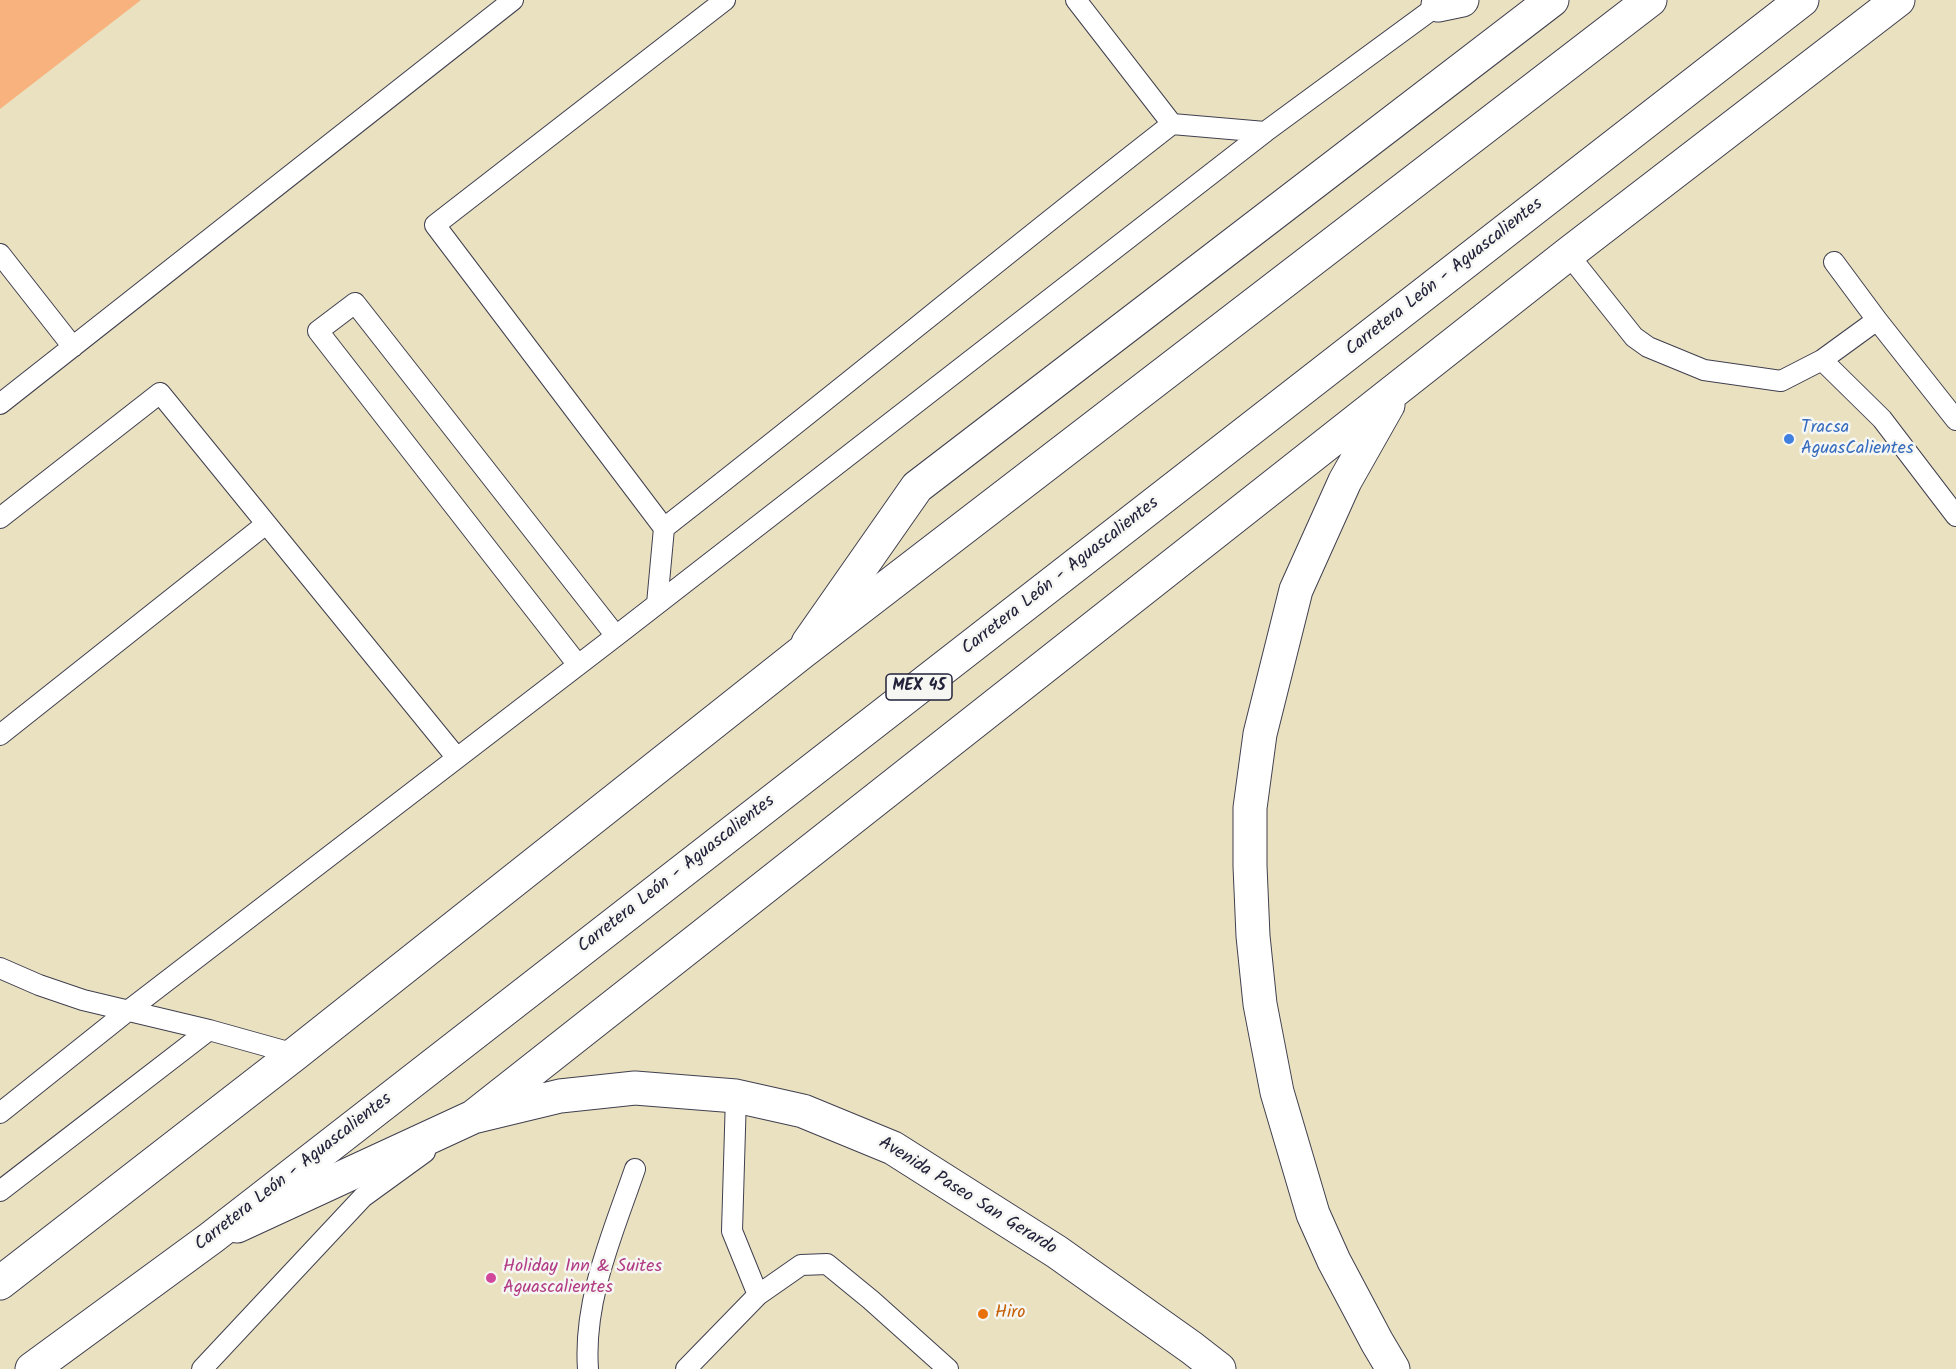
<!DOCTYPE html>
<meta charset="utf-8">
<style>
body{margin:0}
canvas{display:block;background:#e9e1bf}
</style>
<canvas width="1956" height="1369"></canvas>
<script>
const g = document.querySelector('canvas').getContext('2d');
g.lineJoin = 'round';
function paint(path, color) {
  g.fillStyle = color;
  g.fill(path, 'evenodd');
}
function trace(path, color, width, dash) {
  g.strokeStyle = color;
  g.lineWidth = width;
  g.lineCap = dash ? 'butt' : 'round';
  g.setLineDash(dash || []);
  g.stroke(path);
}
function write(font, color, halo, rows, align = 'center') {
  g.font = font + ' Kalam,sans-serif';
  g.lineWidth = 5;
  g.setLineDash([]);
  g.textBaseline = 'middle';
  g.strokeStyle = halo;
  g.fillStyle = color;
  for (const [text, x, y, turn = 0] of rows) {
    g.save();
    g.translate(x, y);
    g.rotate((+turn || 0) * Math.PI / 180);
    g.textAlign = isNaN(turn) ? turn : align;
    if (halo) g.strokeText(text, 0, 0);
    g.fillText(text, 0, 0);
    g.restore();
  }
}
paint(new Path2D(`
 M0,0H141L0,109Z`), '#f8b27d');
const service = new Path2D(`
 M1076,0L1172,124
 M0,254L73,347
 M1568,254L1634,337L1648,347L1704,370L1781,381L1822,360L1882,419L1956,516
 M1834,262L1877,320L1956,420
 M1822,360L1877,320
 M0,404L513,0
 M0,518L160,393L457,758
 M664,528L435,225L725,0
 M657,604L664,528C835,395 1001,257 1172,124L1265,132
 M578,665L318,331L355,303L616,636
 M0,735L266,524
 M0,968L39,985L83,1000L209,1030L295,1054
 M736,1096L732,1231L758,1295
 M0,1113L129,1010L616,636L1265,132L1445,0
 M0,1191L209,1030
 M202,1369L363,1197L425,1152
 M588,1369C583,1300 613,1233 635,1169
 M686,1369L758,1295L801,1265L827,1264L871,1300L948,1369`);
const tertiary = new Path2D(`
 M1438,5L1462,0
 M1388,405L1345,481L1296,590L1260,734L1250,808V866L1253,936L1260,1004L1277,1092L1313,1214L1334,1261L1377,1342L1393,1369
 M808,643L917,487L1552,0
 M473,1117L1568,254L1898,0
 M237,1226L473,1117L560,1096L635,1088L736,1096L803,1111L893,1148L1057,1252L1192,1348L1219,1369`);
const trunk = new Path2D(`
 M0,1283L295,1054L801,653L1650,0
 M32,1369L211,1238L1802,0`);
trace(service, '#403f4f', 22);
trace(tertiary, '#403f4f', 35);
trace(trunk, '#403f4f', 35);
trace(service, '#fff', 20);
trace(tertiary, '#fff', 33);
trace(trunk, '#fff', 33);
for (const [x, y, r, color] of [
 [1789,439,6,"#3f7fe0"],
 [491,1278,6,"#d1479c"],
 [983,1314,6,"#e8710a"]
]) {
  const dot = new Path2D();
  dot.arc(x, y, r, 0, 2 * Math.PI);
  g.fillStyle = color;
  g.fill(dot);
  trace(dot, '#f6f6f2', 2);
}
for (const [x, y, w] of [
 [919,687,66]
]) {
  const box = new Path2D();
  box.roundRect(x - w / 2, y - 13, w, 26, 4.5);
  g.fillStyle = '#f6f6f2';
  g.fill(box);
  trace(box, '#22223b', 1.5);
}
write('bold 16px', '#22223b', null, [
 ["MEX 45",919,687]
]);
write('18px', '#22223b', '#f6f6f2', [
 ["Carretera León - Aguascalientes",1445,278,-38],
 ["Carretera León - Aguascalientes",1061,577,-38],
 ["Carretera León - Aguascalientes",677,875,-38],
 ["Carretera León - Aguascalientes",294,1173,-38],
 ["Avenida Paseo San Gerardo",967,1197,32]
]);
write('18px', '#366cbe', '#f6f6f2', [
 ["Tracsa",1801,429],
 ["AguasCalientes",1801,450]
], 'left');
write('18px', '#b23c85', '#f6f6f2', [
 ["Holiday Inn & Suites",503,1268],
 ["Aguascalientes",503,1289]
], 'left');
write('18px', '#c56008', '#f6f6f2', [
 ["Hiro",995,1314]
], 'left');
</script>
